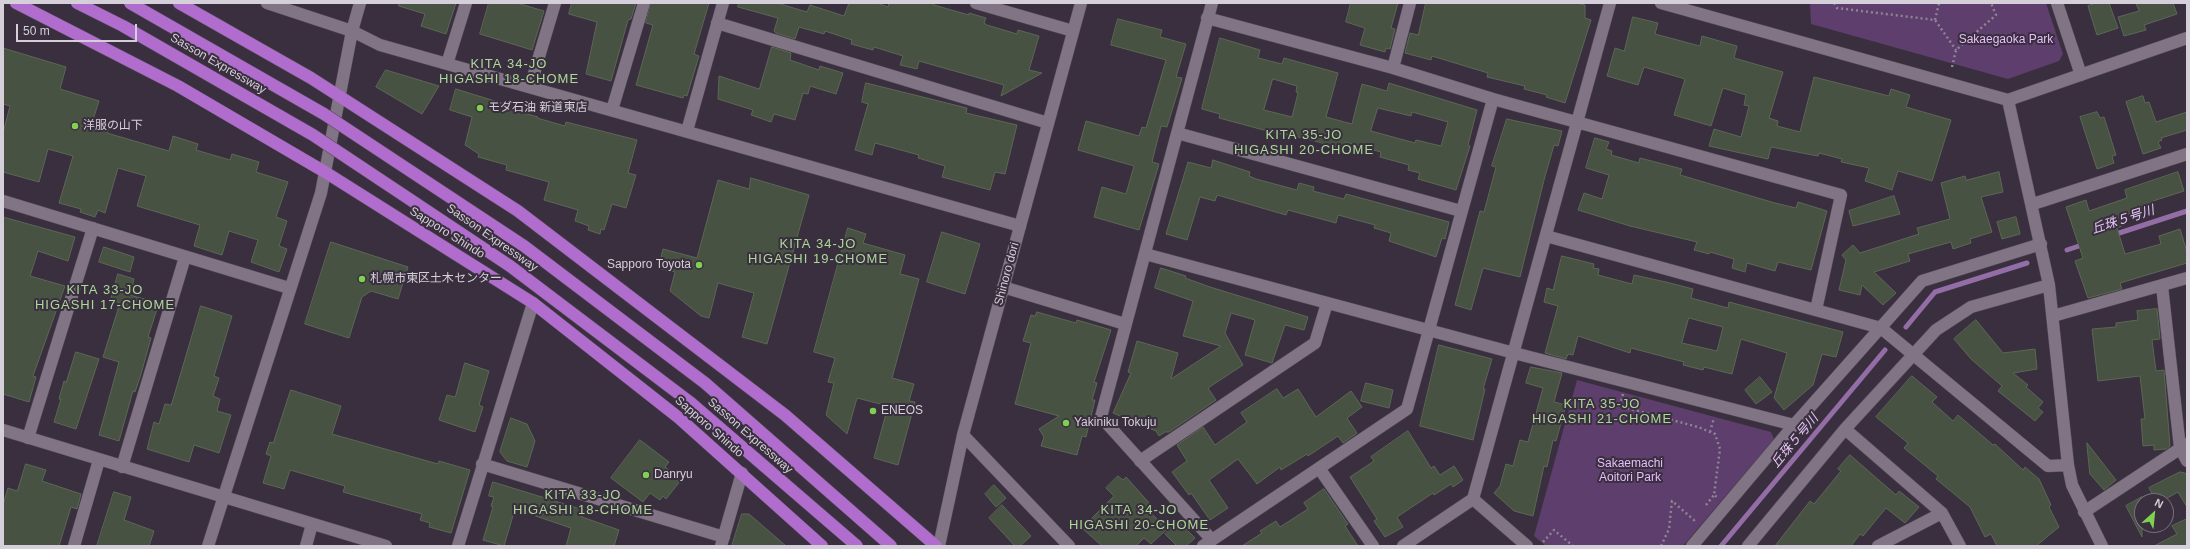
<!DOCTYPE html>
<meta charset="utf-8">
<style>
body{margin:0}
#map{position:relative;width:2190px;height:549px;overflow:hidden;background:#392f3e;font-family:Arial,sans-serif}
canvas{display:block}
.frame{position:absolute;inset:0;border:4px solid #d5cfd9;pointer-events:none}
.north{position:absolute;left:2134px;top:493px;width:40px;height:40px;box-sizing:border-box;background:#392f3e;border:1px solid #776f7c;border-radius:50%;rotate:27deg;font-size:11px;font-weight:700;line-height:16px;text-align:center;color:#d5cfd9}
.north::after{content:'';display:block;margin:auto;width:14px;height:18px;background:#80d051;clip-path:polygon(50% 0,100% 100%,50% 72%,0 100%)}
.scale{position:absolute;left:16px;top:24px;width:121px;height:18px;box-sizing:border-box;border:2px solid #d5cfd9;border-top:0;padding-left:5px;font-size:12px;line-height:14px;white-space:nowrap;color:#d5cfd9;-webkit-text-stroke:3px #392f3e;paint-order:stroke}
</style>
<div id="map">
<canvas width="2190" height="549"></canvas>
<div class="frame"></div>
<div class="north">N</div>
<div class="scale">50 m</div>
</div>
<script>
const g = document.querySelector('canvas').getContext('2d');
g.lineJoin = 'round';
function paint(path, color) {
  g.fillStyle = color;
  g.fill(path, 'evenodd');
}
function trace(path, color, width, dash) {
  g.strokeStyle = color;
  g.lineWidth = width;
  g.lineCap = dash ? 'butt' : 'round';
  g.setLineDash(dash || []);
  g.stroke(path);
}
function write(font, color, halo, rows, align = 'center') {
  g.font = font + ' Arial,"Noto Sans JP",sans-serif';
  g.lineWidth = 4;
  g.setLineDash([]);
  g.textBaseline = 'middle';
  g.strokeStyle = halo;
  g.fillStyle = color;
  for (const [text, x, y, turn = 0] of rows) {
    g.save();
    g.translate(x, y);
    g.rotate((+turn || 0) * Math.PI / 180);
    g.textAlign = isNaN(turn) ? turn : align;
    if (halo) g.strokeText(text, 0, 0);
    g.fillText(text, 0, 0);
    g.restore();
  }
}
paint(new Path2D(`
 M1810,3H2046L2063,54L2059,61L2008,79L1811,24Z
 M1577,380L1771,432L1774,439L1683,546H1546L1534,536Z`), '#5e3e6c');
trace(new Path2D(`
 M2113,235L2187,211
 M2067,250L2085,244
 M1906,327L1935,292L2027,263
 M1721,546L1885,350`), '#936da5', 5);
const building = new Path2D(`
 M399,3H456L446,34L421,26L425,14L399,6Z
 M489,3H517L544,11L532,50L480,34Z
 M572,3H636L631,19L628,20L611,81L586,74L597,22L569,14Z
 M651,3H709L694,54L699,56L687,96L684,95L683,98L636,85L653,25L646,23Z
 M739,3H777L807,12L810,5L844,16L849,3H877L888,7L889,3H934V5L969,15V13L986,18L984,23L987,25L1017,34L1018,30L1039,36L1029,70L1042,73L1001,96L1004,85L919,61L917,69L900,65L903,56L874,47L873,50L851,44L852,40L825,31L824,34L799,27L795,39L776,33L774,31L778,18L738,7Z
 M1351,3H1398L1391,28L1395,29L1390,49L1386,48L1385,52L1360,45L1365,28L1346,22Z
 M1426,3H1577L1585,5V18L1591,20L1565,103L1546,97L1547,95L1524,89L1525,86L1487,77L1488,73L1432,56L1431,60L1405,53L1410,33L1418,35Z
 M2097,3H2109L2118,28L2097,35L2088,6Z
 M2136,3H2173L2177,14L2144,25L2146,30L2124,36L2118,17L2139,11Z
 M1633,17L1658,23L1655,34L1700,46L1702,36L1737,46L1734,58L1783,72L1769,118L1778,121L1777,126L1800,132L1814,77L1889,96L1891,89L1910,95L1906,107L1951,120L1932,181L1898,171L1892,190L1865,181L1869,168L1841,162L1842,159L1819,153L1818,156L1771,147L1768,159L1709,146L1714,129L1741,137L1749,106L1744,105L1746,95L1723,88L1711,126L1674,115L1685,79L1644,67L1638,85L1607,76L1615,48L1624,51Z
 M1118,19L1162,30L1160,37L1186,44L1176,77L1182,78L1167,127L1161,126L1152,162L1159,164L1139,230L1094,217L1102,187L1126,194L1134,166L1078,150L1086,121L1139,136L1142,127L1146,128L1166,60L1111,45Z
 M1220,38L1260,50L1258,58L1282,64L1284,58L1338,73L1326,117L1352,124L1362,84L1387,91L1389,83L1477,110L1468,145L1470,146L1456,190L1418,179L1420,173L1408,170L1409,165L1380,157L1381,152L1345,142L1343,149L1304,138L1275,133L1219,118L1220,114L1202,109ZM1273,79L1297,86L1296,92L1298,93L1292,117L1264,110ZM1378,108L1411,116L1412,112L1448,122L1441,146L1416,140L1415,143L1371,131Z
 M772,47L791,53L790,60L819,70L820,66L843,73L836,94L810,86L808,94L803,93L795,120L774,114L771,122L751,115L753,110L718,99L719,76L759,89Z
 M3,48L66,67L60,89L99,101L92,123L109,128L107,133L169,151L173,136L198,144L196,150L230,160L232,154L259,162L256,172L288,182L276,217L287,221L279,246L287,249L279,272L251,262L258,240L229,231L222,255L194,246L200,225L137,206L146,176L118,168L105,213L98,210L95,217L80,212L81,209L59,203L73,156L48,149L39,182L3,172V133L10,106L3,104Z
 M386,70L439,86L422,114L376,87Z
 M866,83L967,108L966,113L1017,125L1005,174L995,172L990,190L942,177L945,166L918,158L919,155L875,143L872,155L855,150L868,104L862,102Z
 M456,89L511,106L510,109L538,117L537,118L565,126L566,122L637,140L628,173L636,175L626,208L612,204L604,230L601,229L600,234L588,230L589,226L575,221L578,210L544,200L549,182L506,170L507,165L478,157L479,154L465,145L472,117L450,110Z
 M2143,96L2145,103L2149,102L2156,122L2187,112V130L2161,138L2162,140L2158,142L2161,148L2143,154L2126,102Z
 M2097,112L2100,118L2104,117L2116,155L2112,156L2114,163L2097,169L2080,117Z
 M1507,119L1562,131L1558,146L1554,145L1544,180L1520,277L1483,268L1471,310L1455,305L1480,211L1484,212L1496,167L1492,166Z
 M1595,138L1609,142L1606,149L1612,151L1611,155L1639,163L1640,158L1682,169L1680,175L1775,203L1796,208L1798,202L1827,211L1811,270L1778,262L1775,271L1747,263L1745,272L1732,268L1734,259L1710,252L1709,254L1694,250L1697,242L1630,226L1578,210L1584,193L1602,199L1609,175L1586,168Z
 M1213,160L1250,172L1249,176L1256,179L1297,190L1299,183L1314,187L1313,191L1344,199L1346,194L1449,222L1445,239L1442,238L1436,257L1389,241L1391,233L1374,228L1375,225L1338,215L1336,223L1288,210L1286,215L1217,195L1215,201L1200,197L1187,240L1166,234L1188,162L1211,168Z
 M1999,172L2003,192L1981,197L1992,232L1970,239L1971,243L1953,249L1951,242L1908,254L1910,261L1874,272L1896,293L1883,305L1862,285L1860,295L1839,290L1846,260L1842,255L1853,245L1860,253L1919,234L1917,228L1950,219L1941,183L1965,176L1966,180Z
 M2178,172L2184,191L2153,201L2154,205L2123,216L2126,224L2117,228L2125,254L2161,244L2159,236L2180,229L2187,252V263L2120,283L2122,289L2088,298L2075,261L2083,258L2066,207L2086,200L2089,211L2127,198L2125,190Z
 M751,178L809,195L767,344L742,337L754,293L718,283L709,318L701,316L670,291L675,272L658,268L663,249L697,258L718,180L749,189Z
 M1894,196L1900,214L1853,226L1849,211Z
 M3,217L75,237L68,261L38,251L30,276L65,286L33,376L36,377L29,402L3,394Z
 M2016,217L2020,234L2002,239L1997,222Z
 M848,228L866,234L863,243L905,255L900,274L919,279L892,378L914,384L909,401L915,402L898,465L874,458L888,406L857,398L847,434L826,415L834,383L828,382L835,358L814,352Z
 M942,232L980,244L965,294L927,282Z
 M331,242L408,267L398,299L371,291L362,297L349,338L305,324Z
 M104,247L134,257L130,272L99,262Z
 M1562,256L1594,264L1593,268L1599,269L1598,275L1632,284L1634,275L1666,282L1693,289L1691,298L1728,308L1729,302L1843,332L1836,357L1822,354L1813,385L1784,410L1774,398L1787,353L1741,339L1732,374L1704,367L1703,370L1683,365L1684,362L1631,348L1630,353L1578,336L1573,355L1568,354L1566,359L1545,353L1558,306L1544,302L1547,288L1553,290ZM1689,318L1723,327L1717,351L1682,343Z
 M1161,268L1186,276L1185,278L1210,287L1308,317L1304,330L1285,325L1272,363L1245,355L1255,320L1231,313L1225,333L1243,365L1208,388L1216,400L1169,432H1165L1159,436L1156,431L1113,413L1131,373L1128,372L1137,341L1178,353L1171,379L1221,346L1183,336L1193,301L1155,288Z
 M118,274L134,279L130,295L159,303L148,337L151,338L141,374L135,392L133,391L119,441L99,435L119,362L103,357L120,303L111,300Z
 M201,306L232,316L214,376L219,378L213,396L220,399L217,411L231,415L219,453L194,445L189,462L147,449L154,422L159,424L165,404L171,405Z
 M2157,309L2160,339L2152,340L2156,371L2164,370L2170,446L2166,449L2154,450V445L2143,446L2141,419H2145L2140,376L2098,381L2092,329L2116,327V323L2138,320L2137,311Z
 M1037,312L1076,323L1077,320L1111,330L1094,382L1097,383L1092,400H1095L1086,437L1082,436L1077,455L1041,446L1044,437L1039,429L1059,416L1015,404L1031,343L1023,341L1031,315L1035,316Z
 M1976,320L2003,353L2035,349L2037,369L2013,373L2028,385L2026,387L2043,402L2038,408L2043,412L2035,421L1998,391L2002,386L1971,359L1954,339Z
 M1439,345L1492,359L1483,389H1485L1473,440L1420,426Z
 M76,352L99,359L76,429L54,422L61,399H59L64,381L66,382Z
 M465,363L489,371L479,405L483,407L475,432L439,420L447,395L455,397Z
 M1531,367L1562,373L1554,402L1566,405L1556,441L1553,440L1547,467L1544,466L1533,516L1514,511L1494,493L1500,486L1506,464L1513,466L1520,440L1528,442L1543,388L1526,383Z
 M1912,376L1937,397L1932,402L1953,421L1958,415L1993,445L1995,444L2023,470L2025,467L2039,479L2051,505L2049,507L2059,527L2036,546H1997L1991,534L1985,537L1970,507L1936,479L1938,476L1904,448L1908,443L1876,417Z
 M1760,377L1772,392L1756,404L1745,390Z
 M1366,383L1393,390L1389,408L1361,401Z
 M1277,389L1283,398L1298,389L1316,417L1351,391L1362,407L1347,418L1357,433L1343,443L1338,436L1308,456L1307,454L1281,470L1280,467L1257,484L1238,459L1209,480L1228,508L1210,520L1191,493L1189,495L1172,472L1187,461L1177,445L1203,427L1215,445L1247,422L1241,413Z
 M291,390L341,406L332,434L438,464L439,461L470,470L451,533L429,527L430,523L420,520L422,514L343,492L345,486L290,470L284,489L263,483L271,456L266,454L270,442L273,443Z
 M511,418L527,424L535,441L527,467L507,461L500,452Z
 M1408,431L1431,468L1434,466L1440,475L1454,466L1463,480L1453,487L1451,484L1434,495L1433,493L1397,517L1403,527L1385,537L1374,521L1377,519L1350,477L1374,461L1371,457Z
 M640,440L669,462L665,467L681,480L666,499L663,496L660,500L650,493L643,502L611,478Z
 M2087,443L2116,480L2104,490L2090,474Z
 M1850,455L1896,495L1899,491L1919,507L1905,523L1886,508L1863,536L1860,534L1851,546H1775L1810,501L1814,504L1841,471L1838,469Z
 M26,464L46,470L42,481L81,494L77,509L71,507L59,546H3V505L8,488L17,491Z
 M2180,472L2185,473L2187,477V507L2178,492L2162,501H2156L2149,488Z
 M1118,476L1123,480L1126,477L1151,505L1147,509L1167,529L1151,544L1144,538L1136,546H1102L1082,528L1114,496L1106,488Z
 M493,482L584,510L582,517L619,530L614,546H566L571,528L515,509L504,546L483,540L493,507L491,506L494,497L489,496Z
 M994,485L1006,498L996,507L985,494Z
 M1324,489L1348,524L1345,526L1358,546H1242L1262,533L1260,531L1276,521L1280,527L1308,509L1304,503Z
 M114,492L131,497L124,520L154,531L149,546H97Z
 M2142,497V537L2126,506Z
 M1002,505L1031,536L1020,546H1015L989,518Z
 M742,514H749L786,546H732Z
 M2187,519V546H2154L2177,534L2172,526Z
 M1178,521L1195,538L1186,546H1177L1165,534Z`);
paint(building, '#475242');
trace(building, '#5c6756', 1);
const street = new Path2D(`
 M267,3L352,31L380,45L1020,226
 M976,3L1073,31
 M1212,3L1101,417L1212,540
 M1661,3L2008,100L2187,38
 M2057,3L2081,75
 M1207,18L1393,68L1493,99L1841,195L1816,310
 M717,23L1048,123
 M447,64L466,3
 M1393,68L1410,3
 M530,87L555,3
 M2008,100L2049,285L2068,465L2072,485L2102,546
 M612,110L644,3
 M687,131L723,3
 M1177,133L1461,211
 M325,172L352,31L360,3
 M3,201L289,288
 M2033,204L2187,154
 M1546,236L1881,328L2048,466L2068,465
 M1145,254L1514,353L1794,425
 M2162,286L2180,448L2187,461
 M1003,287L1125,324
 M2053,316L2187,278
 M1845,429L1942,513L1960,546
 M963,435L1069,546
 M28,438L93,228
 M1140,461L1315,343L1327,303
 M482,464L724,537
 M122,467L185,257
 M1319,468L1373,546
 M1473,499L1527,546
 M2084,512L2187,444
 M74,546L99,460
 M306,546L312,524
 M458,546L533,303
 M721,546L742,473
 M1203,546L1407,409L1493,99
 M1403,546L1473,499L1610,3
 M1692,546L1794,425L1922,281L2041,244
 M1748,546L1845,429L1936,330L1971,307L2049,285
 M1878,546L1942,513`);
const secondary = new Path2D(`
 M3,430L386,546
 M208,546L321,193L325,172
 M939,546L963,435L1081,3`);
const highway = new Path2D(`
 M16,3L178,86L325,172L533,303L679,418L822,546
 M179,3L311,78L518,211L785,415L936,546`);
trace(street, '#534b57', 13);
trace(secondary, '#534b57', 13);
trace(highway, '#534b57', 13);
trace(new Path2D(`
 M1834,3L1837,8L1935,20L1956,50
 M1935,20L1939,3
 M1952,67L1956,50L1996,15L1991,3
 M1623,394L1620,406L1698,427L1715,434L1720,449L1714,495L1717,497
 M1710,432L1714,418
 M1706,505L1714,495
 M1543,542L1554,530L1573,546
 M1661,546L1669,529L1672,501L1694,520L1695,519`), '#8d8592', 2.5, [2, 3]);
trace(street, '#807485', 12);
trace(secondary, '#807485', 12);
trace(highway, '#b06dcd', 12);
const highwayBridge = new Path2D(`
 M77,3L123,26L313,135L510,266L691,403L857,546
 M130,3L324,114L524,246L705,383L891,546`);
trace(highwayBridge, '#534b57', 13, []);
trace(highwayBridge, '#b06dcd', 12);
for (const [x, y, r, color] of [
 [480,108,4,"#80d051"],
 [75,126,4,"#80d051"],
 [699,265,4,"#80d051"],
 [362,279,4,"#80d051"],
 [873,411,4,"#80d051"],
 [1066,423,4,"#80d051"],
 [646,475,4,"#80d051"]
]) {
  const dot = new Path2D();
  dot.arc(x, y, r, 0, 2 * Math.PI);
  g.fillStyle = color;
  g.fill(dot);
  trace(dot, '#392f3e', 1.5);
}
write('12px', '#e8bdfd', '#392f3e', [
 ["Sakaegaoka Park",2006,40],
 ["Sakaemachi",1630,464],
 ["Aoitori Park",1630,478]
]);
write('12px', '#d5cfd9', '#392f3e', [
 ["Sasson Expressway",218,64,30],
 ["Sapporo Shindo",447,233,32],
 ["Sasson Expressway",492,238,35],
 ["Shinoro dori",1007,274,-75],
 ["Sapporo Shindo",709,427,41],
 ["Sasson Expressway",750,436,41]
]);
write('12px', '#d5cfd9', '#392f3e', [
 ["モダ石油 新道東店",488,108],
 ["洋服の山下",83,126],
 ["Sapporo Toyota",691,265,"right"],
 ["札幌市東区土木センター",370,279],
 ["ENEOS",881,411],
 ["Yakiniku Tokuju",1074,423],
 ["Danryu",654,475]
], 'left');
g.letterSpacing = '1px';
write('13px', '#acd997', '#392f3e', [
 ["KITA 34-JO",509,64],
 ["HIGASHI 18-CHOME",509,79],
 ["KITA 35-JO",1304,135],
 ["HIGASHI 20-CHOME",1304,150],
 ["KITA 34-JO",818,244],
 ["HIGASHI 19-CHOME",818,259],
 ["KITA 33-JO",105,290],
 ["HIGASHI 17-CHOME",105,305],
 ["KITA 35-JO",1602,404],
 ["HIGASHI 21-CHOME",1602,419],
 ["KITA 33-JO",583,495],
 ["HIGASHI 18-CHOME",583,510],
 ["KITA 34-JO",1139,510],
 ["HIGASHI 20-CHOME",1139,525]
]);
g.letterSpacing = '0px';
write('italic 13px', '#e5c5f5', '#392f3e', [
 ["丘珠５号川",2123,220,-18],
 ["丘珠５号川",1795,441,-50]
]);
</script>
